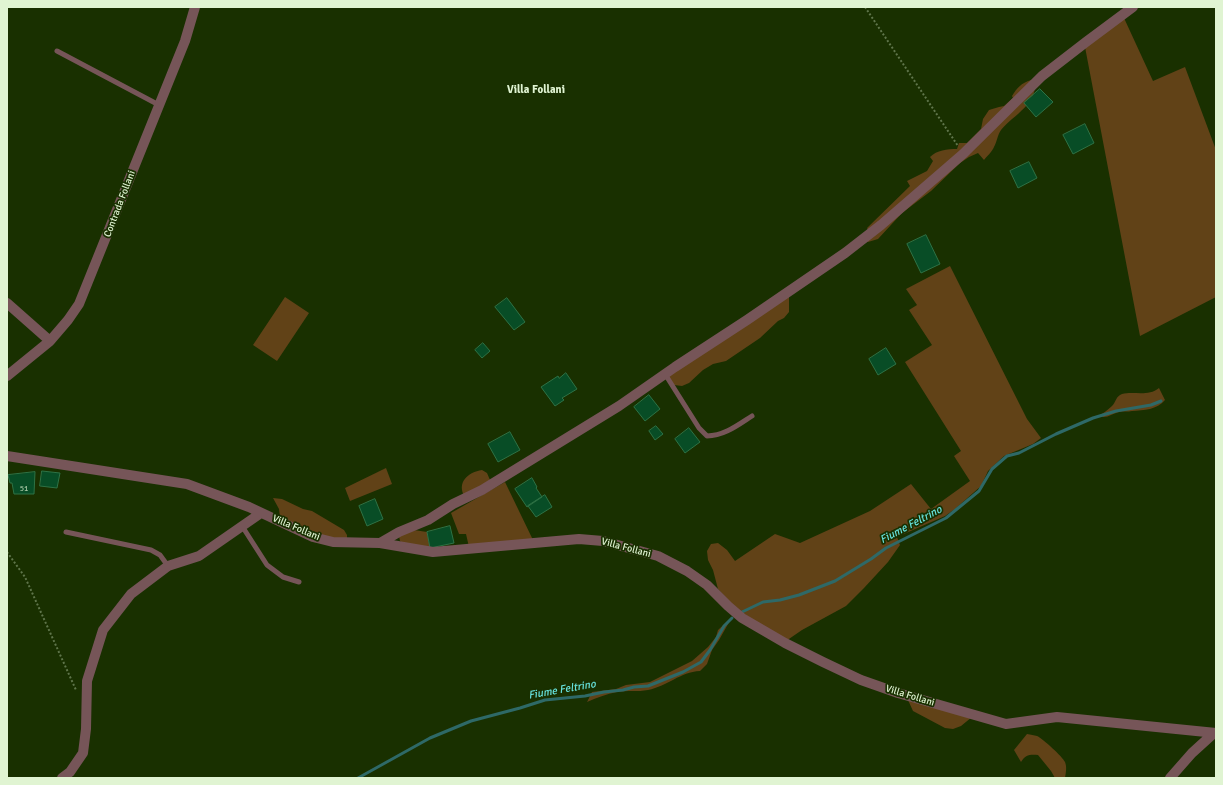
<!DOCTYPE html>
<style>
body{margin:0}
#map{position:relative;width:1223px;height:785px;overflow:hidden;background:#193000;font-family:Signika,sans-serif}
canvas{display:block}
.frame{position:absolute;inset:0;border:8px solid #e0f4d2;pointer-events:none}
</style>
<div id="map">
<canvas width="1223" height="785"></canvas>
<div class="frame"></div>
</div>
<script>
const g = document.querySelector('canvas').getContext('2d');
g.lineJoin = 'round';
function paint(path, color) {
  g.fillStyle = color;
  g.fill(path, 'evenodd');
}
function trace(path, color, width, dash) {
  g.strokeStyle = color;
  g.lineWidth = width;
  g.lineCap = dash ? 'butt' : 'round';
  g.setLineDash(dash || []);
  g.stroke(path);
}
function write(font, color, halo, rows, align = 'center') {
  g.font = font + ' Signika,sans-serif';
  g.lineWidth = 3.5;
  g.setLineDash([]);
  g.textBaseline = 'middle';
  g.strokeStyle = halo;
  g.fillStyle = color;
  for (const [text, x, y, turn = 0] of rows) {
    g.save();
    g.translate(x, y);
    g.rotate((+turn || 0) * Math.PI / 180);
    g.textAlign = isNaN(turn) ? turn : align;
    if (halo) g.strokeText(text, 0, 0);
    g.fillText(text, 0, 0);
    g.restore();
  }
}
paint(new Path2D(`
 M1124,18L1153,81L1185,67L1216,150V297L1140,336L1085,47Z
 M1031,80H1034C1040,103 1013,115 1001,130C997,136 997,142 994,147C992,152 987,156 984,160L978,153L969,157L960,163L931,191L902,213L878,239L868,242L862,235L868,230L867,228L910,186L907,181L927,171L933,161L930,157C937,150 947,149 957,149L959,143H967L981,129L983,119L989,110L999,107L1004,106L1013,98L1012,96C1017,88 1021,83 1031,80Z
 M950,266L1027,419L1041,438L1033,444L1004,456L988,471L981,486L955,509L945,516L897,537L900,545L888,562L864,588L846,606L802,630L786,641L736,609L718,589L713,570L708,560L707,551L711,544L718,543L727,550L735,561L775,534L800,543L870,511L911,484L931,509L970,481L954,456L961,451L905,362L932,345L909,310L917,305L906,289Z
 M789,293V312L784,318L778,321L760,338L726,361L713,364L703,370L689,383L682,386L674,385L668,376Z
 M285,297L309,313L277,361L253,345Z
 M1159,388L1165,400C1157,410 1144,410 1132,411C1128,412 1123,411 1119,412C1111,414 1107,419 1099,416C1103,413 1108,410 1112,406C1116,402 1116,396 1122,394C1134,391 1148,397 1159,388Z
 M386,468L392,484L350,501L345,488Z
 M482,470L487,473L490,480L465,497C456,483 468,472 482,470Z
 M505,482L533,540L469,547L466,534H459L451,513Z
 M273,498L282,499L303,509L312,511L344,530L347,535V539C324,541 300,527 280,518L279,509Z
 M414,530L427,532L430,548L403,544L400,541L399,536Z
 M732,617L719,640L712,650L707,664L700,671C680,672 668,686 648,690C638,692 627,690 617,692C607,694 596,698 587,702L592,692L616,689L626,685L650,682L692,661L708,647L716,637L718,630Z
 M908,700L972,717L961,726L953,729L945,728L913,711Z
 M1027,734C1031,735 1034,735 1037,736C1042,738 1063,757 1065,762C1067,767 1066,772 1065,778H1055L1051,771L1038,755C1030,754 1025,755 1021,762L1014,750Z`), '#614217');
trace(new Path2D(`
 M742,612L763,602L780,600L799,595L835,581L871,559L886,548L946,518L979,491L992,469L1007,456L1019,453L1056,434L1093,418L1116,411L1151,405L1161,401
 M358,778L430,738L471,721L520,708L545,700L585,696L604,692L623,690L634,687L648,686L683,672L701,662L710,650L724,626L732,618`), '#2e6967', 3);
const building = new Path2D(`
 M1040,89L1053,102L1036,117L1024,103Z
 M1085,124L1094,143L1073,154L1063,135Z
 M1029,162L1037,178L1018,188L1010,171Z
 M926,235L940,264L921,273L907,244Z
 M507,298L525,322L514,330L495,307Z
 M483,343L490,351L482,358L475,350Z
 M886,348L896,364L878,375L869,359Z
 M566,373L577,389L562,398L564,400L555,406L541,387L558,376L559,378Z
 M649,395L660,409L645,421L634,407Z
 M656,426L663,434L655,440L649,431Z
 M689,428L700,442L685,453L675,439Z
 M510,432L520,450L498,462L488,444Z
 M42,471L60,473L57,488L40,486Z
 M35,472L34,494H14L12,483H10L8,475Z
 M532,478L537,487L536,488L542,497L527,507L515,489Z
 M545,495L552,507L536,517L528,506Z
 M375,499L383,519L367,526L359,506Z
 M450,526L454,543L430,548L427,532Z`);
paint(building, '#084d26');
trace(building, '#2e7245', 1);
trace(new Path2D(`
 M865,7L958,146
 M7,552L25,577L76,690`), '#5f754a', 2, [2, 2]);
trace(new Path2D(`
 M57,51L159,105
 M665,374L699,428L707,436C724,436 738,425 752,416
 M242,526L267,565L283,577L299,582
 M66,532L151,550L160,555L168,566`), '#765558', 5);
trace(new Path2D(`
 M7,303L50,341
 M7,376L50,341L68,320L79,304L185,41L195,7
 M7,456L187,484L249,507L313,537L333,542L380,543L433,552L579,539L603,541L658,556L687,571L707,585L728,606L742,618L785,643L823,662L861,680L898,693L1006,724L1057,717L1216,733
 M380,543L399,532L428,520L453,504L482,490L619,406L675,367L747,320L845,253L881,225L963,154L1042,76L1086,42L1133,7
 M62,778L70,772L83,753L86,729L87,681L103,630L131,594L168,566L199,556L261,513
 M1170,778L1192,753L1214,733`), '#765558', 10);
write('8px', '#aacaa7', null, [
 ["51",24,489]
]);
write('10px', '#e0f4d2', '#193000', [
 ["Contrada Follani",120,204,-69],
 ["Villa Follani",296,528,23],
 ["Villa Follani",626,548,15],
 ["Villa Follani",910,696,17]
]);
write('bold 11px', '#e0f4d2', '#193000', [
 ["Villa Follani",536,90]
]);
write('italic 11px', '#67e3de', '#193000', [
 ["Fiume Feltrino",911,525,-28],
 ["Fiume Feltrino",562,690,-10]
]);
</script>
